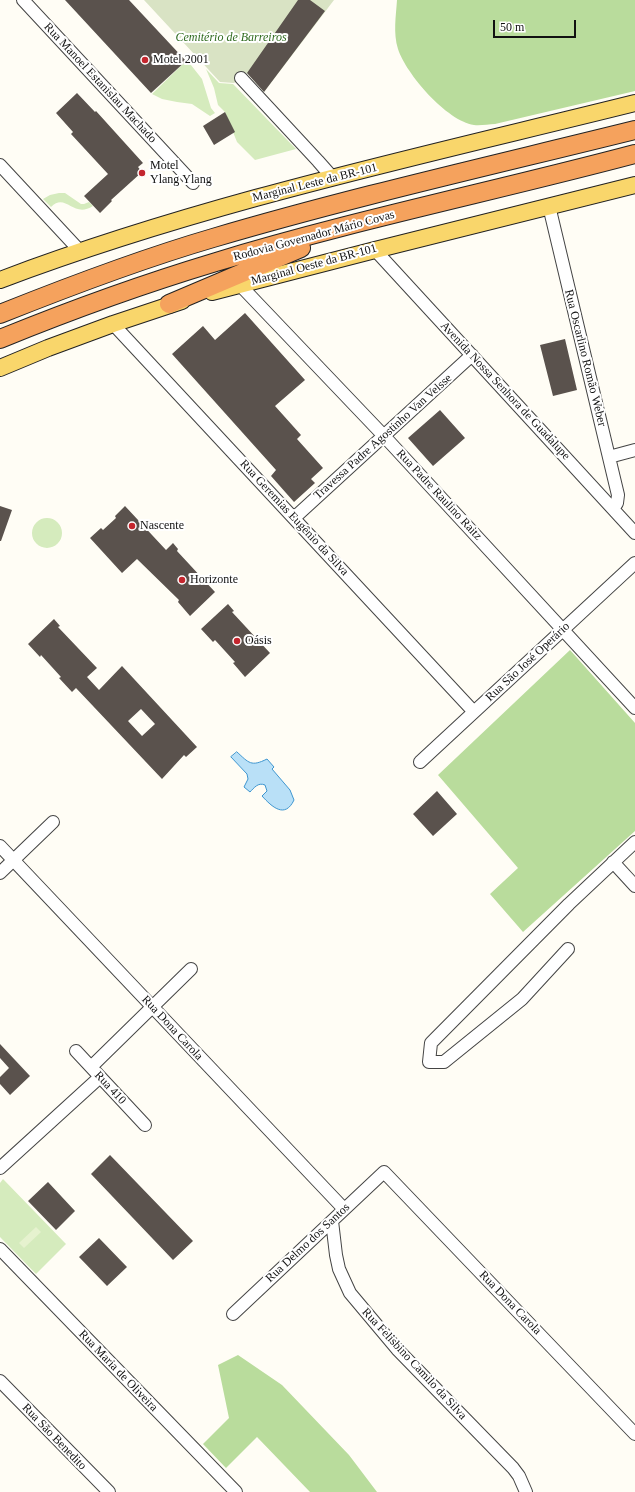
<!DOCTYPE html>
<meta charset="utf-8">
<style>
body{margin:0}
#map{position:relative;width:635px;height:1492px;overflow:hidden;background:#fffdf5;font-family:Georgia,serif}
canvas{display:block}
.scale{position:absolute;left:493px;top:20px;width:83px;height:18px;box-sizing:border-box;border:2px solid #111;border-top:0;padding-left:5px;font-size:12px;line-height:14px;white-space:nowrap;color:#111;-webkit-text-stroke:3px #fff;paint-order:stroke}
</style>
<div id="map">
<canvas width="635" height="1492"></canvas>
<div class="scale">50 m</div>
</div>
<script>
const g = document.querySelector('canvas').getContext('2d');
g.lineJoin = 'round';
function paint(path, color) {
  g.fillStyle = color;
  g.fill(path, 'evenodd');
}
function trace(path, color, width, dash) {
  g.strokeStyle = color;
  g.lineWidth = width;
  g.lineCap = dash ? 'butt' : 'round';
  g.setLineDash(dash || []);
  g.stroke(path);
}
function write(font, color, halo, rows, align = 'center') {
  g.font = font + ' Georgia,serif';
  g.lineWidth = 4;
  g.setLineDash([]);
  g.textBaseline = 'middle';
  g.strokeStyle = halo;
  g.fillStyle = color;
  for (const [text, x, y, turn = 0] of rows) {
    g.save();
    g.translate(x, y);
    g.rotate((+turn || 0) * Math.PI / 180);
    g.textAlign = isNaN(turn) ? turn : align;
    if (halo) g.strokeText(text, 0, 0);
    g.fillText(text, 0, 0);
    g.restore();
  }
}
paint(new Path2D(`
 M187,60L202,79L211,108L215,113L210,116L192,104L177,102L162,99L152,94Z
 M206,69L219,83L233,84L296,149L255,160L237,142L225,112L218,105L214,88Z
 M59,193H65L81,204H84L89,202L93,206C73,219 66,192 51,207L43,199L50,195Z
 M32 533a15 15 0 1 1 30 0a15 15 0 1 1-30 0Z
 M3,1179L66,1244L36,1274L0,1237V1183Z`), '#d5ebbd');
paint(new Path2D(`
 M397,0H635V91L495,124C489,124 480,126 474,125C447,121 406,74 398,49C393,33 396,16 397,0Z
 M570,650L635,723V831L523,932L490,894L518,868L438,775Z
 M238,1355L282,1385L349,1455L377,1492H310L257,1437L226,1468L203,1444L229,1418L218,1365Z`), '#b9dc9c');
paint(new Path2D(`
 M144,0H334L264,92L247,73L234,83L220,82Z`), '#d9e3c4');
paint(new Path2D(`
 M36,1227L41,1232L24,1248L19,1243Z`), '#e6f2cf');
const water = new Path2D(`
 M237,752C249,763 251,767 267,759L274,767L272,769L290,790L294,800C285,819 272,807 262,796L267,791L265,785C258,782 254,788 250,792L244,787L248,779L247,774L231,757Z`);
paint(water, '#b9e0f7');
trace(water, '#3f96cf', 1);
paint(new Path2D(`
 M65,0H129L186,61L151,93Z
 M298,0H310L325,11L264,92L247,73Z
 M77,93L95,112L96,111L143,163L138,167L142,172L111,200L112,201L100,213L84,196L108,174L71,134L73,132L56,113Z
 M225,112L235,132L214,145L203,126Z
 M245,313L305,380L275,406L301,435L297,439L323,468L311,479L315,483L294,502L271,476L276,470L172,354L203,326L215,340Z
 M565,339L577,390L553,396L540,345Z
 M440,410L465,438L433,466L408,438Z
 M0,506L12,510L1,541H0Z
 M125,506L166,550L173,543L178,549L177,551L215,592L190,616L178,602L179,600L137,559L122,573L90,538L101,528L103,530L116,518L115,516Z
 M228,604L234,611L232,612L270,653L245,677L233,663L235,662L215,640L213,642L201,629Z
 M54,619L60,626L58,627L97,668L87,677L99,690L122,666L197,747L186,757L184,755L162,779L76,688L72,692L59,678L61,677L41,655L40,657L28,644ZM141,709L155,724L142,736L128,721Z
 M437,791L457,814L433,836L413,814Z
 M0,1044L30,1076L10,1095L0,1084V1077L9,1068L0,1058Z
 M110,1155L193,1241L173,1260L91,1174Z
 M48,1182L75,1211L56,1230L28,1201Z
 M99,1238L127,1267L107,1286L79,1257Z`), '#5a524d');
const minor = new Path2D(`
 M23,0L193,183
 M241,78L318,161L333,178
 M0,165L80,251
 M549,206L618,495L617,503L613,509
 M375,250L635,533
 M240,285L384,436L635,708
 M113,324L474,712
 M609,457L635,450
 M294,518L472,355
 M420,762L635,563
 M0,846L344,1209
 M613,862L635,886
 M0,873L53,822
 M568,949L522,999L444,1062H429L431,1043L569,904L635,842
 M76,1051L145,1125
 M91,1067L191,969
 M0,1168L100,1077
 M332,1221L336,1255L339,1269L350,1293L397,1349L513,1468L519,1476L526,1492
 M0,1249L236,1492
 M233,1314L384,1172L635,1434
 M0,1381L109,1492`);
const major = new Path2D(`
 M0,280C206,202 422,156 635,103
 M212,292L375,250L635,185
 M0,368L48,348L113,324L182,301`);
const highway = new Path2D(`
 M169,304L301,248
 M0,314C70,286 141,259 213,238C352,197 494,165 635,130
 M0,339C71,310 143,284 216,262C354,220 496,191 635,154`);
trace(minor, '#444', 14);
trace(major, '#222', 18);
trace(highway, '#222', 20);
trace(minor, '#fff', 12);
trace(major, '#f9d66b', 16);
trace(highway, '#f5a25d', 18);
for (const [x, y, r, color] of [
 [145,60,4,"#c4262e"],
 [142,173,4,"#c4262e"],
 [132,526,4,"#c4262e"],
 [182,580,4,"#c4262e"],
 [237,641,4,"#c4262e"]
]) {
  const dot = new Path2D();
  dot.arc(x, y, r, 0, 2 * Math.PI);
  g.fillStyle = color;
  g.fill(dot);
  trace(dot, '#fff', 1.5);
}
write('italic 12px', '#2f6b1f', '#fff', [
 ["Cemitério de Barreiros",231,38]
]);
write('12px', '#111', '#fff', [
 ["Motel 2001",153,60],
 ["Motel",150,166],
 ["Ylang Ylang",150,180],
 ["Nascente",140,526],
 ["Horizonte",190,580],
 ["Oásis",245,641]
], 'left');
write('12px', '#111', '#fff', [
 ["Rua Manoel Estanislau Machado",100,83,47],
 ["Marginal Leste da BR-101",315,183,-14],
 ["Rodovia Governador Mário Covas",314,236,-15],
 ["Marginal Oeste da BR-101",314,265,-15],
 ["Rua Oscarlino Romão Weber",585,358,76],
 ["Avenida Nossa Senhora de Guadalupe",505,391,47],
 ["Travessa Padre Agostinho Van Velsse",383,437,-42],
 ["Rua Padre Raulino Raitz",439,495,47],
 ["Rua Geremias Eugênio da Silva",294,518,47],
 ["Rua São José Operário",528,662,-43],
 ["Rua Dona Carola",172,1028,47],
 ["Rua 410",110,1088,47],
 ["Rua Delmo dos Santos",308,1243,-43],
 ["Rua Dona Carola",510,1303,46],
 ["Rua Felisbino Camilo da Silva",414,1364,47],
 ["Rua Maria de Oliveira",118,1371,46],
 ["Rua São Benedito",54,1437,46]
]);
</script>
